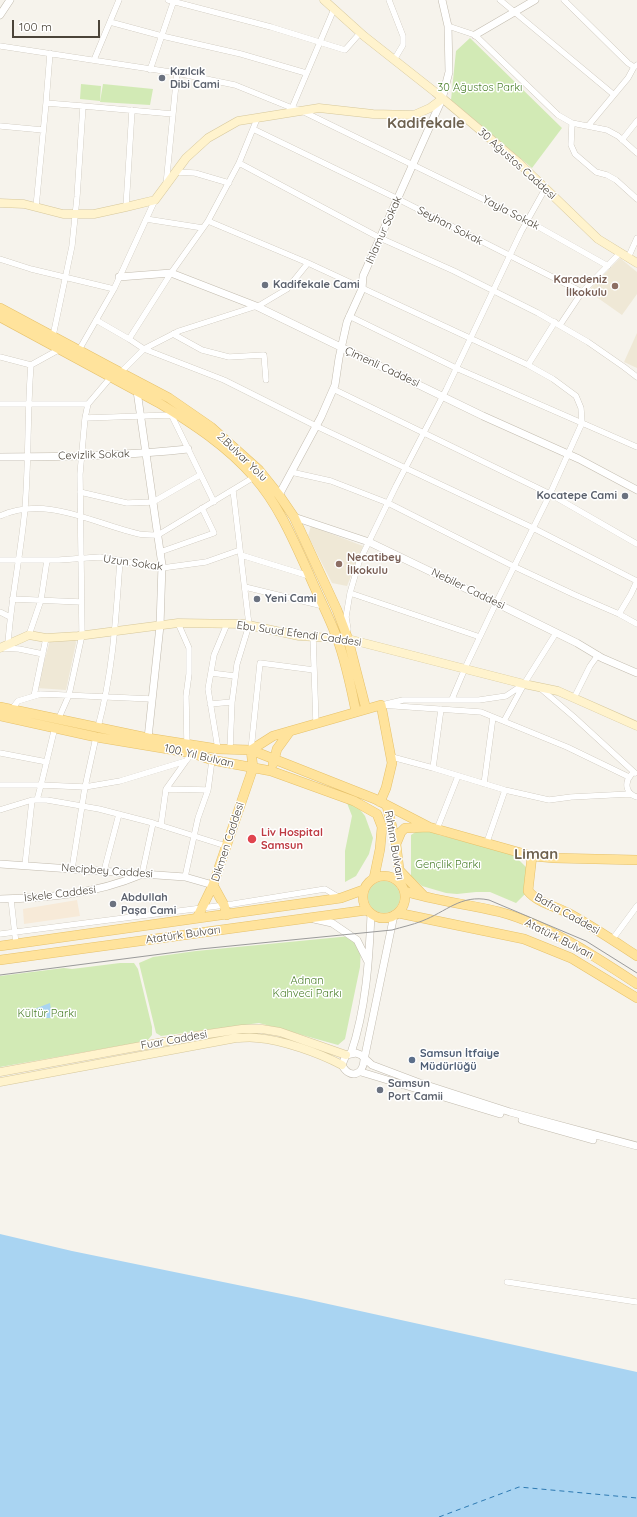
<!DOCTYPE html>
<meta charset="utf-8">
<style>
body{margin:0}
#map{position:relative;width:637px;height:1517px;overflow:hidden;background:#f6f3ec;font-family:Quicksand,sans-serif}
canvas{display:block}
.scale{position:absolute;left:12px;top:20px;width:88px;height:18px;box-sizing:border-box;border:2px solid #4b4439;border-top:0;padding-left:5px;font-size:12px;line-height:14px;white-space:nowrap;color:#4b4439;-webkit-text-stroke:3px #fff;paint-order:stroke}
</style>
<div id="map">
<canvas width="637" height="1517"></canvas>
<div class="scale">100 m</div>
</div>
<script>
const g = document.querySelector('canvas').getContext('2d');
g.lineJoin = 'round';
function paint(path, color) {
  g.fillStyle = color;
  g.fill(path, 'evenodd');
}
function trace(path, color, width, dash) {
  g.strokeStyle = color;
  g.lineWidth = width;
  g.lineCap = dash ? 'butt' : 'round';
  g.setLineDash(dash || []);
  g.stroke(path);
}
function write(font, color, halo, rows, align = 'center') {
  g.font = font + ' Quicksand,sans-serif';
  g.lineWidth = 3;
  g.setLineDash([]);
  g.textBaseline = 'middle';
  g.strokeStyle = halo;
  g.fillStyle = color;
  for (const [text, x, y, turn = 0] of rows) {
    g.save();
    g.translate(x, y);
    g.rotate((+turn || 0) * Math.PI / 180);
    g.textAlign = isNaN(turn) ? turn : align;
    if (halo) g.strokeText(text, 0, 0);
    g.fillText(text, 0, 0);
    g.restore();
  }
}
paint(new Path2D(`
 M77,900L80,916L24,924L23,909Z`), '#f7ead8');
paint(new Path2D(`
 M620,258L637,272V294L622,315L588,291Z
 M637,333V368L624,362Z
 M311,526L363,546L347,586L332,583L308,536Z
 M75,638L76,643L66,690L37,688L50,640Z`), '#efe8d6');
paint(new Path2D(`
 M470,38L562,128L532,168L451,100L456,51Z
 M81,84L101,86L100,101L80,99Z
 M103,84L153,89L150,105L100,102Z
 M347,803L358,807L365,816L373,838L369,854L356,876L345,882V851L352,816Z
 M427,829L439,835L512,853L527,868L525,894L516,903L490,892H476L457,894L446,893L422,886L411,876V835L417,831Z
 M368 897a16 16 0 1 1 32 0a16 16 0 1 1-32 0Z
 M351,936L361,949L360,967L345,1039L338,1045L259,1023L161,1036L156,1033L139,963L153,957L196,951Z
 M120,963H134L138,969L152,1027V1035L147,1041L0,1067V976L64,968L72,969Z`), '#d2eab5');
paint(new Path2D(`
 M50,1003L52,1018H35L28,1016L29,1011Z
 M0,1234L72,1251L301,1298L637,1372V1517H0Z`), '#a9d4f2');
trace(new Path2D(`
 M439,1517L519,1487L637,1498`), '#2e7ab2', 1, [5, 4]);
const minor = new Path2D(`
 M168,0L271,27L345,50L360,33
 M389,0L403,36V45L394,60
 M500,0L613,94
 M564,0L628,63L634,67L637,65
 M334,9L292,108L302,111L528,221L608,266
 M110,22L162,36L241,54L306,73
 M448,26L475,35L558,115L572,123L607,130L618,136L637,153
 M0,46L177,73L235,85L292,108
 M94,60L119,0
 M150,70L174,0
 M46,103L50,53
 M173,114L177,73
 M572,123L571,145L575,154L596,172L607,175L616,180L637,199
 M0,126L43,130
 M588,126L628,78L634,67
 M253,129L398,199L582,292
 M622,140L637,121
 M239,163L380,238L454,271L538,313L588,342L624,367L637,377
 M176,172L195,173L229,183
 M36,207L46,103L83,106
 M126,207L132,110
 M146,219L203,228L171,273L129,339L144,349L120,373L111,377L88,404L85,418L171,415
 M208,221L239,163L257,119
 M628,258L637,238
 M0,259L31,269L114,289L79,350
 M308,263L528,365
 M114,289L155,200
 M349,316L456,368L637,447
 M96,320L129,339
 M560,325L582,292L620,253
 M173,334L202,350L229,357L264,355L266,380
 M53,336L72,246L77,197L83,106L173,114L166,185
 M144,349L224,380L316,426L533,528L637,581L631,594L619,614L575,595L513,566L388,503L331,481L291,472
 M144,349L179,331L260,305L287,289L308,263L208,221L203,228
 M0,357L31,365C27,413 29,460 25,508C21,554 11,598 8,644
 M31,365L60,349
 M333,389L550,494L637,544
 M0,404H88
 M170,412L214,502
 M80,492L127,503L153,502L200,475
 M0,516C47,495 94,524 139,534C145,535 152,535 158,535L254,477
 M160,552L214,533L202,508
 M241,555L309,576
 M0,560H59L100,557L162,568L206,562L240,550
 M245,587L323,606
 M350,593L480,637
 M12,599L81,602
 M0,612L10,617
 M619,614L637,624
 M178,623L189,648V674L186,696L187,744
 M348,629L346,617L350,593L359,562L396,486L446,390L521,232L545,189
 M29,635L41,600L47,560
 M313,636L316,723
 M1,648L19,649L43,654
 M211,673L235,676
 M540,688L574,717L635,773
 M34,696L46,638
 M574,698L590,666L598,655
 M452,699L466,666L496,603L550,494L582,423L581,408L576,396L553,379L528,365L555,322
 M210,704L232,702
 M386,704L403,700H479L506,696L524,684
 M381,705L481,712L567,747L629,777
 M12,709L18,701L41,694L152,699
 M58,720L69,695L82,635L80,474L85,418
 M504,721L524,684L556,633
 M55,727L41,785L85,787L120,781L186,761L192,753
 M98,727C113,672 116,617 120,560
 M218,749L208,689L214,655L227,624
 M230,749L232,702L237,664L249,625L233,490
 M251,750L260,663L314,670
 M0,753L47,762
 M392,757L433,768L505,790L549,800L571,797L630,794
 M433,768L441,709
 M631,775C624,783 626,794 637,797
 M484,784L493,717
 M0,785H41L37,800
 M166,789L186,761
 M0,810L32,800H47L99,809L153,823L226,846
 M161,825L166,789L208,790
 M437,829L458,776
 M487,842L505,790
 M25,865L32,800
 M72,869L85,787L96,737
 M104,871L119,814
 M142,874L153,823
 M185,877L198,818L208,790L212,760
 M11,899L16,944
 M0,934L233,904L325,889L340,898
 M612,940L637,906
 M507,1282L637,1302`);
const tertiary = new Path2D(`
 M0,15L10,0
 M475,35L535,0
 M119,277L171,273L256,306L483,416L579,459L637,490
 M137,391L162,565L160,626L148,738
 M0,457C63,457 125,456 188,449
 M279,495L321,417L335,385L339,358L347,322L362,289L363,276L442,99L449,72L448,26L442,0
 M294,517L369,542L496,603L577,643L602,658L637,673
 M0,864L185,877L213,885
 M0,899C48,898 95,894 140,875
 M394,915L364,1060C363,1076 349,1079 342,1065L346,1055L356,1053L361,1055L372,1065L417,1082L510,1112L637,1146
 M314,919L332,923L357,940L368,962
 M351,1053C366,1009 369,961 371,914
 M361,1072L500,1114
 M522,1120L593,1140`);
const secondary = new Path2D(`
 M324,0L364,36L435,92L518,162L598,239L637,263
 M0,203L24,204L63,214H94L126,207L155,200L186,158L208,138L238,121L319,108L373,114L414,115L430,108L442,99
 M0,648L29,635L46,638L78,636L178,623L244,624L299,636L348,639L524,684L558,691L637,726
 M0,1072L201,1035L242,1029H262L280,1032L346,1055
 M0,1082L236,1038C243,1038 250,1037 257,1038C283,1040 319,1053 342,1065`);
const primary = new Path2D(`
 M0,308L110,367L169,398L211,427L259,470L279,495L294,517L337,610L348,639L366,709
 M0,317L159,403C193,424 227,446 254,477C278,504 293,539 308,572C317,594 329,616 337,638C346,662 351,687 356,712
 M0,707L148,738L218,749L251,750L375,799L429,827
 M0,716L96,737L192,753L212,760L271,771L354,801L377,814L382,827L380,849L374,878
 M273,764L277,749L290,731
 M387,806L396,844L401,885
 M396,844L401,832L405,828L429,827L532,856L554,858L637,860
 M532,856L528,891C538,903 555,906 568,913C592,926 614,941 637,956
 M399,870L424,896
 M363 897a21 21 0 1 1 42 0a21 21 0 1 1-42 0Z
 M404,891C435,901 468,904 500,912C548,925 596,957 637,984
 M398,913L524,939L571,958L637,998
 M227,915L224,905L213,885L253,768L251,750L273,736L381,705L392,763L386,788L380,802
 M197,918L213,885
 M0,946L341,898L363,890
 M0,960L367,910`);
trace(minor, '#c2bbae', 6);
trace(tertiary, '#c2bbae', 8);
trace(secondary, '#d6c79b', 9);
trace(primary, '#e6c16a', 10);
trace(minor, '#fff', 5.5);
trace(tertiary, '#fff', 7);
trace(secondary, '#fff3cd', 8);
trace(primary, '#ffe39c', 9);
trace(new Path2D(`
 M0,975L200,949L392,930C402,927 412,925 422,921C446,912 461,894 489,900L586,941L637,973`), '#9a9a9a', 1);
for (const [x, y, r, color] of [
 [162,78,4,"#6b7280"],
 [265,285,4,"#6b7280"],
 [615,286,4,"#8d6e63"],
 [625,496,4,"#6b7280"],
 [339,564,4,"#8d6e63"],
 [257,599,4,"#6b7280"],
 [252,839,5,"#e0444e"],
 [113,904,4,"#6b7280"],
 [412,1060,4,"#5c6f8a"],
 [380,1090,4,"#6b7280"]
]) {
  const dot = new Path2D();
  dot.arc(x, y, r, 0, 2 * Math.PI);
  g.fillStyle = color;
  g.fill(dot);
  trace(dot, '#fff', 1.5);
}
write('bold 11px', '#5b616d', '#fff', [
 ["Kızılcık",170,72],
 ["Dibi Cami",170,85],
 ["Kadifekale Cami",273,285],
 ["Kocatepe Cami",617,496,"right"],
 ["Yeni Cami",265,599],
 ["Abdullah",121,898],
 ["Paşa Cami",121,911],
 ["Samsun",388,1084],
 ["Port Camii",388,1097]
], 'left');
write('11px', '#4a7f2a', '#fff', [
 ["30 Ağustos Parkı",480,88],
 ["Gençlik Parkı",448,865],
 ["Adnan",307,981],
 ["Kahveci Parkı",307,994],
 ["Kültür Parkı",47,1014]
]);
write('11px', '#4b4439', '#fff', [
 ["30 Ağustos Caddesi",517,164,42],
 ["Yayla Sokak",511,213,27],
 ["Seyhan Sokak",450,226,27],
 ["Ihlamur Sokak",384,230,-66],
 ["Çimenli Caddesi",382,367,25],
 ["Cevizlik Sokak",94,455,-2],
 ["2.Bulvar Yolu",242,457,44],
 ["Uzun Sokak",133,563,8],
 ["Nebiler Caddesi",468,589,26],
 ["Ebu Suud Efendi Caddesi",299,634,8],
 ["100. Yıl Bulvarı",199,756,13],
 ["Dikmen Caddesi",228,842,-72],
 ["Rıhtım Bulvarı",394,845,80],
 ["Necipbey Caddesi",107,871,4],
 ["İskele Caddesi",60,894,-7],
 ["Bafra Caddesi",567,914,29],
 ["Atatürk Bulvarı",183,935,-8],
 ["Atatürk Bulvarı",559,939,27],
 ["Fuar Caddesi",174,1040,-10]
]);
write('bold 11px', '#785e54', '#fff', [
 ["Karadeniz",607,280],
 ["İlkokulu",607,293],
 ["Necatibey",347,558,"left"],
 ["İlkokulu",347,571,"left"]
], 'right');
write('bold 11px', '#be3a42', '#fff', [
 ["Liv Hospital",261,833],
 ["Samsun",261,846]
], 'left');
write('bold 11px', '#4e5e75', '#fff', [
 ["Samsun İtfaiye",420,1054],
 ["Müdürlüğü",420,1067]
], 'left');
write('bold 15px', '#6e6250', '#fff', [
 ["Kadifekale",426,123],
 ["Liman",536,854]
]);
</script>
